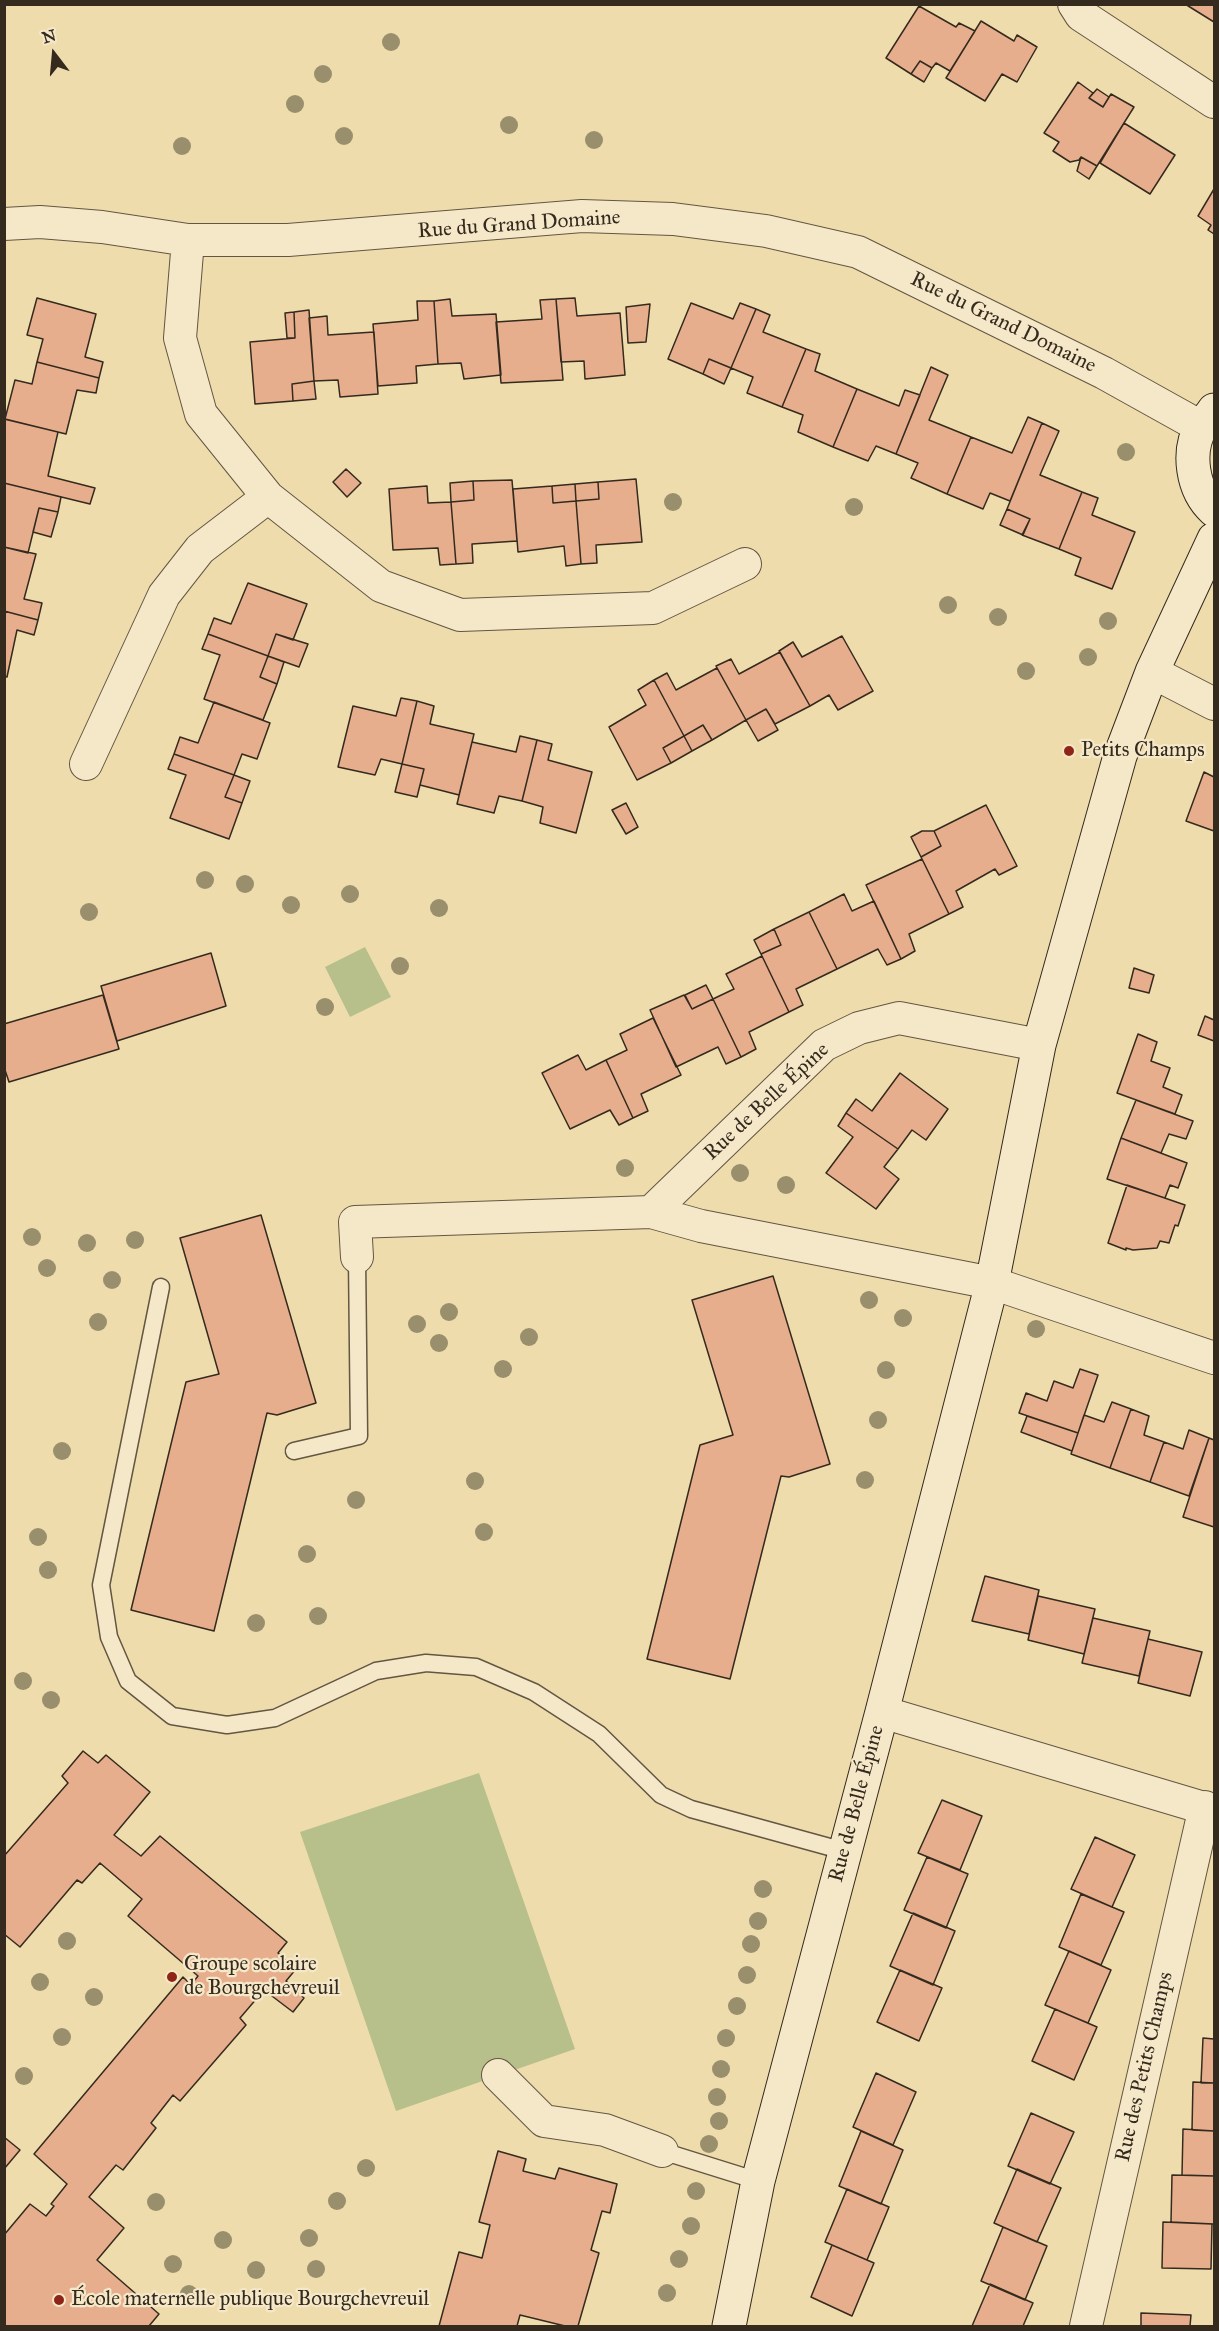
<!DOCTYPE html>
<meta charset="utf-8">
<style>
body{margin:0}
#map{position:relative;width:1219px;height:2331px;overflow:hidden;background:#efdcac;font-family:"IM FELL Great Primer",serif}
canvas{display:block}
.frame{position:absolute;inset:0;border:6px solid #342a1e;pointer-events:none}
.north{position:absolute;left:24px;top:24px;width:60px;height:60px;-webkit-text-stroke:4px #f5e8c9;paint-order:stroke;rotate:344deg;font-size:16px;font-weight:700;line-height:24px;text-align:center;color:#342a1e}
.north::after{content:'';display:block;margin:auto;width:21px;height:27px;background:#342a1e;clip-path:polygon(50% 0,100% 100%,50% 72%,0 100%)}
</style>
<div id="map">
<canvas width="1219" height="2331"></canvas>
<div class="frame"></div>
<div class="north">N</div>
</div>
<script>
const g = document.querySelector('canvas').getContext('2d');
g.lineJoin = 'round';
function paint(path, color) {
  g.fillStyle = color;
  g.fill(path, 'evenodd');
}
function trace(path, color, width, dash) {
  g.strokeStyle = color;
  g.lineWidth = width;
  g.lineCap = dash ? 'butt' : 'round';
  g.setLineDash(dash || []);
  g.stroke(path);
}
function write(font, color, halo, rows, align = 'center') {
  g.font = font + ' "IM FELL Great Primer",serif';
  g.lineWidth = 4.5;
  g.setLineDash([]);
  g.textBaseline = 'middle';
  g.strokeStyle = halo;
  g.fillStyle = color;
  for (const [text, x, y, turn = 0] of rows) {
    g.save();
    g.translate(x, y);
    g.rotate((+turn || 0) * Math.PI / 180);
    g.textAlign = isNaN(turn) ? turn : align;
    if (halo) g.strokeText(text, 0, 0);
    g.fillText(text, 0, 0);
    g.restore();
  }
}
paint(new Path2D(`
 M365,947L391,997L350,1017L325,967Z
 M479,1773L575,2049L396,2111L300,1832Z`), '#b7c08a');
const building = new Path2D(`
 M1185,4H1214V22Z
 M919,6L956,27L959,23L975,31L950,71L936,63L932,68L920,61L911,74L886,58Z
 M981,21L1014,41L1017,35L1037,47L1017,82L1002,74L985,101L946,78Z
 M920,61L932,68L924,82L911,74Z
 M1078,82L1093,93L1089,98L1103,107L1111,94L1134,107L1097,166L1081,157L1079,160L1070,162L1053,151L1059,142L1044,133Z
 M1097,89L1109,97L1103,107L1089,98Z
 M1124,123L1175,155L1150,194L1100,163Z
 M1081,157L1097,166L1089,179L1077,171Z
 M1214,189V234L1208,230L1211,225L1198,216Z
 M37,298L96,314L85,357L103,362L99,378L37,362L43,339L27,335Z
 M575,298L577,316L620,313L625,375L585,379L584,361L561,362L556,299Z
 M450,299L452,316L496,314L501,375L464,379L461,363L438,364L434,301Z
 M556,299L563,380L501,383L496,322L542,319L540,300Z
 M417,301H434L438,364L416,366L417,383L378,386L373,324L418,320Z
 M691,303L733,319L740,303L756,309L731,368L709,359L703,374L668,359Z
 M650,304L646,342L628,343L626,307Z
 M756,309L770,315L763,332L806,349L782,407L747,393L753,377L731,368Z
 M309,310L314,381L292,384L293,401L255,404L250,342L295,338L294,312Z
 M294,312L295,338H287L285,313Z
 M327,316L328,335L374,332L378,394L340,397L338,380L314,381L309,318Z
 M806,349L820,354L815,371L857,389L833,447L798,432L803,415L782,407Z
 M709,359L731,368L724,384L703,374Z
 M37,362L99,378L96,393L77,390L66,434L5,419L15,380L32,384Z
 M931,367L948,375L929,420L971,437L947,494L911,478L918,463L896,454Z
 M314,381L316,399L293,401L292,384Z
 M857,389L899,406L905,390L920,395L896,454L876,446L868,461L833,447Z
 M1028,417L1042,423L1010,501L990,493L983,509L947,494L971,437L1012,453Z
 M4,419L58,432L48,476L95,488L90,504L4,483Z
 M1042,423L1059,431L1040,475L1082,492L1059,549L1022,535L1030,519L1007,509Z
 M346,469L361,483L347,497L333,482Z
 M636,479L642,542L596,545L597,563L581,564L576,501L599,499L598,482Z
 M512,480L517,541L472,544L473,563L456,564L451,502L474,500L473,481Z
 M473,481L474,500L451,502L450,483Z
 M598,482L599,499L576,501L575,484Z
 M4,483L61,497L58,512L39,508L28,553L4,547Z
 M575,484L576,501L553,503L552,486Z
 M427,486L428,503L451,502L456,564L440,565L438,548L393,550L389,489Z
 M552,486L553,503L576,501L581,564L566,566L564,546L518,552L513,489Z
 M1082,492L1098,498L1092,515L1135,532L1112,589L1075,575L1081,558L1059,549Z
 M39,508L58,512L51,537L33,532Z
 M1007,509L1030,519L1023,535L1000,525Z
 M4,547L36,554L24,599L42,603L38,620L4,611Z
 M248,583L307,604L293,640L276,634L268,656L208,634L214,618L231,624Z
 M4,611L38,620L34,635L17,630L7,677L4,676Z
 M208,634L268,656L260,677L277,684L263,720L204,699L220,655L202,649Z
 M276,634L308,644L299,667L268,656Z
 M842,636L873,691L838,710L829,695L810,706L779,651L793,642L802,657Z
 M780,652L810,706L775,724L766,709L746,720L716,666L731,659L739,674Z
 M268,656L284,662L277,684L260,677Z
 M717,668L746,720L712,740L703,725L684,736L654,680L667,673L676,690Z
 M654,680L684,736L663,748L671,763L637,780L609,727L646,705L638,690Z
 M401,698L417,701L402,764L381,759L375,775L338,767L353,706L396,716Z
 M417,701L434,706L430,724L474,734L459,795L420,785L424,769L402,764Z
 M214,702L270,723L257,759L242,754L234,775L174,754L180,737L198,743Z
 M766,709L778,730L758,741L746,720Z
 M703,725L712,740L692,751L684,736Z
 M520,736L537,740L522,801L499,796L494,813L457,804L472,742L516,752Z
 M684,736L692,751L671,763L663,748Z
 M537,740L552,744L548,760L592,772L576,833L540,823L543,807L522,801Z
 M174,754L234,775L225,797L242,803L229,839L170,818L186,775L168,769Z
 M402,764L424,769L417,797L395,792Z
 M1204,772L1214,777V831L1186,821Z
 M234,775L250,781L242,803L225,797Z
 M626,803L638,827L626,834L612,810Z
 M986,805L1017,866L999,875L995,869L956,891L963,907L949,914L921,857L941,846L934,831Z
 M922,831H934L941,846L921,857L911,837Z
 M922,859L949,914L909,934L915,951L901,959L866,885Z
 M844,894L852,911L874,901L901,959L887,965L878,949L837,969L809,912Z
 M809,912L837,969L796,989L803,1005L789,1012L761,954L781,945L774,929Z
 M774,929L781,945L761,954L754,940Z
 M211,953L226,1006L117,1041L101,986Z
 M762,956L789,1012L749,1032L756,1049L741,1057L713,999L734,989L726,974Z
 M1134,968L1154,975L1149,993L1129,988Z
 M706,985L713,999L692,1009L685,995Z
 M103,995L119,1049L9,1082L4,1067V1024Z
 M684,995L692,1009L713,999L741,1057L726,1064L718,1047L676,1067L650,1010Z
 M1205,1016L1214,1020V1041L1198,1035Z
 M653,1018L681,1075L641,1094L648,1111L633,1118L606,1060L627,1050L620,1034Z
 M1138,1034L1157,1042L1151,1061L1170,1068L1163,1087L1182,1095L1175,1114L1117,1093Z
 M578,1055L586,1070L606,1060L633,1118L619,1125L610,1110L570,1129L542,1073Z
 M900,1073L948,1109L926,1140L912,1130L898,1149L846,1113L856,1099L872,1111Z
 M1136,1100L1193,1121L1186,1139L1169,1134L1161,1153L1121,1138Z
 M846,1113L898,1149L884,1167L899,1179L876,1209L826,1173L853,1137L838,1126Z
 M1121,1138L1187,1163L1178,1188L1170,1185L1165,1198L1107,1179Z
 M1127,1185L1185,1205L1178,1226L1175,1225L1169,1243L1160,1241L1157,1248L1133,1250L1126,1248V1250L1108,1243Z
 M261,1215L316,1403L277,1415L267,1413L214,1631L131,1610L186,1382L219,1374L180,1238Z
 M773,1276L830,1464L789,1477L781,1476L730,1679L647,1659L700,1445L733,1435L692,1300Z
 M1080,1369L1098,1375L1078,1433L1019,1413L1026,1393L1047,1401L1054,1381L1073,1388Z
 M1112,1402L1131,1409L1110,1468L1071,1454L1084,1415L1104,1422Z
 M1131,1409L1149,1416L1144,1435L1164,1442L1150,1482L1110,1468Z
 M1027,1416L1078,1433L1072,1451L1021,1432Z
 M1189,1430L1209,1438L1189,1496L1150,1482L1164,1442L1183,1449Z
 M1209,1438L1214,1440V1527L1183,1517Z
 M985,1576L1039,1590L1029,1634L972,1621Z
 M1038,1596L1095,1609L1084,1654L1028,1640Z
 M1093,1618L1150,1631L1139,1676L1082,1663Z
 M1148,1639L1202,1652L1190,1696L1138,1683Z
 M83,1751L98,1763L106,1755L150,1792L114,1835L141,1856L160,1836L287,1942L278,1953L296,1969L286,1981L304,1998L293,2012L264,1990L240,2018L246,2025L180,2101L173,2095L151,2123L156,2128L123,2170L116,2165L89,2197L124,2228L97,2260L159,2314L149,2326H4V2235L30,2204L46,2216L54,2206L51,2204L67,2184L34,2154L183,1977L191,1985L198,1976L128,1916L142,1899L100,1863L82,1883L77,1880L20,1947L4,1934V1856L68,1783L62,1776Z
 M942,1800L982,1816L960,1870L918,1853Z
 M1095,1837L1135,1855L1112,1907L1071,1889Z
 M927,1857L968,1874L946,1928L904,1910Z
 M1081,1894L1124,1912L1101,1965L1059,1947Z
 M913,1913L955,1931L933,1985L890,1966Z
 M1069,1951L1111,1970L1088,2023L1045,2005Z
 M900,1970L942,1988L919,2041L877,2022Z
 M1055,2009L1097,2027L1074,2080L1032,2061Z
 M1203,2038L1214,2039V2083H1201Z
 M876,2073L916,2092L893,2145L853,2127Z
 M1193,2082L1214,2083V2131L1192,2130Z
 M1031,2113L1074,2132L1050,2184L1008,2166Z
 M1183,2129L1214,2131V2176L1182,2175Z
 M861,2131L903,2150L881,2204L839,2186Z
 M4,2137L20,2150L4,2169Z
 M498,2151L526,2159L523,2171L555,2179L559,2168L617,2184L610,2213L602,2211L591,2250L599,2253L578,2326H565L520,2315L517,2326H439L459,2252L482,2258L490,2225L479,2222Z
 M1017,2169L1061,2188L1037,2242L994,2223Z
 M1172,2175L1214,2176V2224L1171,2222Z
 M847,2189L889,2207L867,2260L825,2242Z
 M1163,2222L1212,2224L1211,2269L1162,2268Z
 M1003,2227L1047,2246L1025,2300L981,2281Z
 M832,2245L874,2263L852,2316L811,2297Z
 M990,2284L1033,2303L1023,2326H972Z
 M1141,2313L1191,2315L1190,2326H1141Z`);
paint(building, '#e7ae8d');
trace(building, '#342a1e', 1.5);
const lane = new Path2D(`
 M161,1287L101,1585L109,1637L128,1681L172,1716L227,1725L275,1718L376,1671L426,1663L476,1667L534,1692L599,1734L661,1795L691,1809L844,1851
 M294,1451L359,1436L357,1257
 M662,2151L758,2181`);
const street = new Path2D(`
 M1074,4L1081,15L1214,102
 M4,224L40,222L102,227L188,240H288L582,216L673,219L766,231L858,252L1104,373L1201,427
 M188,240L180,338L201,414L268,497L381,586L460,615L653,608L745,564
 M1152,672L1214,704
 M86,764L164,595L200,549L268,497
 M651,1212L701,1226L992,1283L1214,1358
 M357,1257L355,1222L651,1212L824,1045L859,1028L899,1018L1039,1045
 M882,1712L1214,1811
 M498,2075L544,2121L605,2130L662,2151
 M1086,2326L1205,1807`);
const secondary = new Path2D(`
 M1214,410C1211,415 1206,420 1202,425C1186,451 1192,490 1214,510
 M729,2326L758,2181L882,1712L992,1283L1039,1045L1120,756L1152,672L1214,539`);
trace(lane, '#635642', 19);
trace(street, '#635642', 34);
trace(secondary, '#342a1e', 35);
trace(lane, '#f5e8c9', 16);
trace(street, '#f5e8c9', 32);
trace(secondary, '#f5e8c9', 33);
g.fillStyle = '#9a8f6d';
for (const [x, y] of [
 [391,42],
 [323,74],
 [295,104],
 [509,125],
 [344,136],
 [594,140],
 [182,146],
 [1126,452],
 [673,502],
 [854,507],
 [948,605],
 [998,617],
 [1108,621],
 [1088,657],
 [1026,671],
 [205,880],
 [245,884],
 [350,894],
 [291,905],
 [439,908],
 [89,912],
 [400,966],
 [325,1007],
 [625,1168],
 [740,1173],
 [786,1185],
 [32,1237],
 [135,1240],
 [87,1243],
 [47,1268],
 [112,1280],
 [869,1300],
 [449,1312],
 [903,1318],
 [98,1322],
 [417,1324],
 [1036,1329],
 [529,1337],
 [439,1343],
 [503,1369],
 [886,1370],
 [878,1420],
 [62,1451],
 [865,1480],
 [475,1481],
 [356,1500],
 [484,1532],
 [38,1537],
 [307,1554],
 [48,1570],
 [318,1616],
 [256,1623],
 [23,1681],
 [51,1700],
 [763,1889],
 [758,1921],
 [67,1941],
 [751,1944],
 [747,1975],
 [40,1982],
 [94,1997],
 [737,2006],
 [62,2037],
 [726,2038],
 [721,2069],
 [24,2076],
 [717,2097],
 [719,2121],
 [709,2144],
 [366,2168],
 [696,2191],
 [337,2201],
 [156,2202],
 [691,2226],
 [309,2238],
 [223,2240],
 [679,2259],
 [173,2264],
 [316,2269],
 [256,2270],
 [667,2293],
 [189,2294]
]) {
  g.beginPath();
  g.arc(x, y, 9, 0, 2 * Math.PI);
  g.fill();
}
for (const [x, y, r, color] of [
 [1069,751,6,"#8f2418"],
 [172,1977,6,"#8f2418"],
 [59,2300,6,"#8f2418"]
]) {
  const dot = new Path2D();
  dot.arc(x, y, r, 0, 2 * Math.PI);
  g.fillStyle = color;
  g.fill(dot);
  trace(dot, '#f5e8c9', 2);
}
write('21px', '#342a1e', '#f5e8c9', [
 ["Rue du Grand Domaine",519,225,-4],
 ["Rue du Grand Domaine",1003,323,26],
 ["Rue de Belle Épine",767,1102,-43],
 ["Rue de Belle Épine",857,1804,-75],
 ["Rue des Petits Champs",1145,2067,-77]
]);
write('21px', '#342a1e', '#f5e8c9', [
 ["Petits Champs",1081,751],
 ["Groupe scolaire",184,1965],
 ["de Bourgchevreuil",184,1989],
 ["École maternelle publique Bourgchevreuil",71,2300]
], 'left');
</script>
